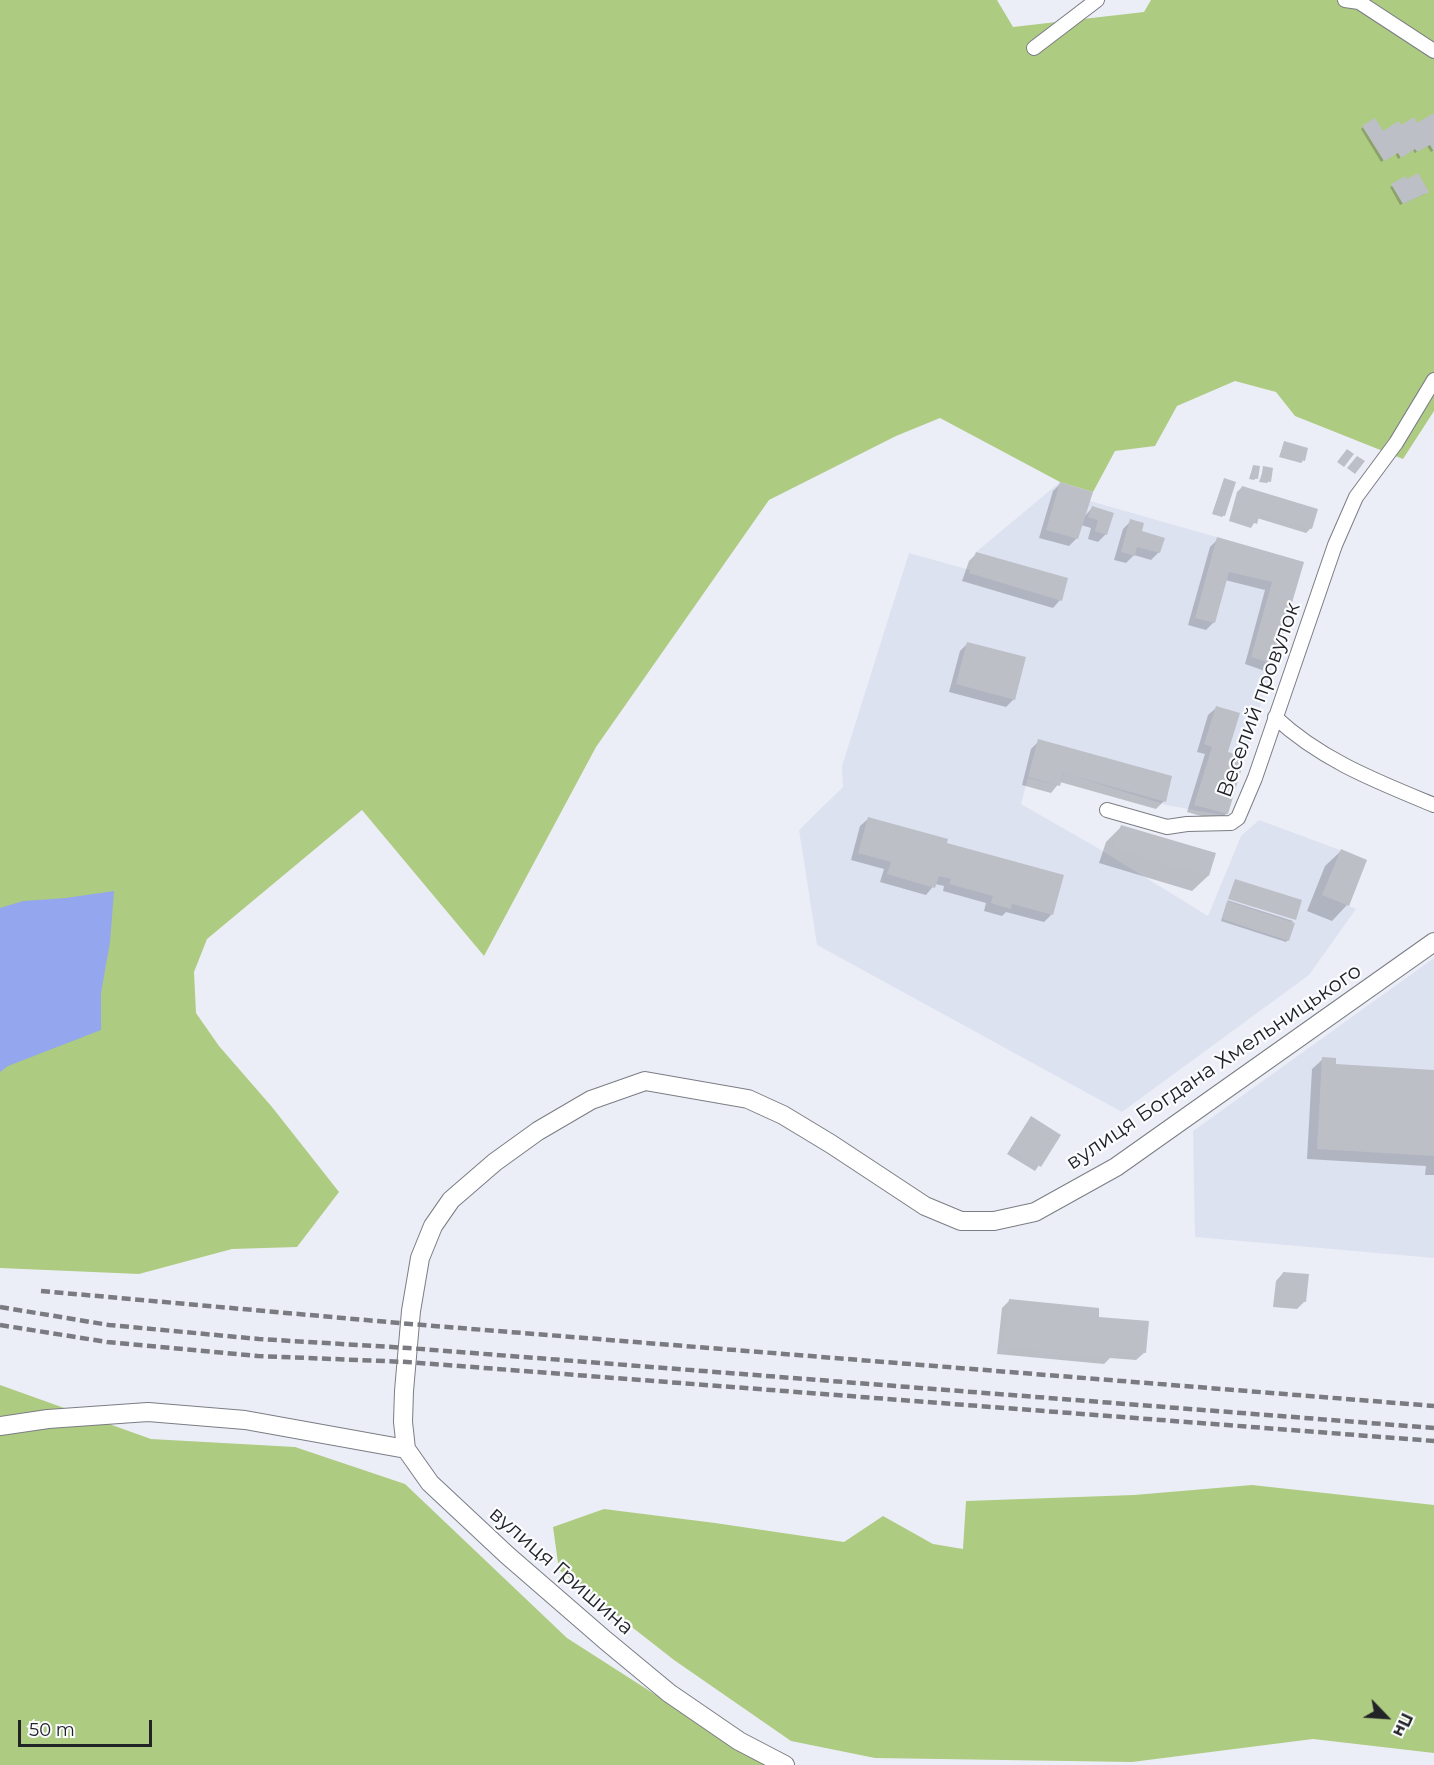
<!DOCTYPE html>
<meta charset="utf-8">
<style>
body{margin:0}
#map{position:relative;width:1434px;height:1765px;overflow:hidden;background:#eceef7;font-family:Montserrat,sans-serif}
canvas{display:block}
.north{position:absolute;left:1356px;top:1687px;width:60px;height:60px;-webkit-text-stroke:4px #fbfcff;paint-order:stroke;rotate:115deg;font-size:16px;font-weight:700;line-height:24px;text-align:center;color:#222326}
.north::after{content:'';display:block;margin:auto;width:21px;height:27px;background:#222326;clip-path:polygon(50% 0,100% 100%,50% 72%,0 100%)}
.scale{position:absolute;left:18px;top:1720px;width:134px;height:27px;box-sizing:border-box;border:3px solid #222326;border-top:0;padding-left:8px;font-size:18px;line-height:21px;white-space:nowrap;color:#222326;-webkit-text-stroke:4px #fbfcff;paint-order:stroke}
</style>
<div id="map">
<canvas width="1434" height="1765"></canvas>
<div class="north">Пн</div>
<div class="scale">50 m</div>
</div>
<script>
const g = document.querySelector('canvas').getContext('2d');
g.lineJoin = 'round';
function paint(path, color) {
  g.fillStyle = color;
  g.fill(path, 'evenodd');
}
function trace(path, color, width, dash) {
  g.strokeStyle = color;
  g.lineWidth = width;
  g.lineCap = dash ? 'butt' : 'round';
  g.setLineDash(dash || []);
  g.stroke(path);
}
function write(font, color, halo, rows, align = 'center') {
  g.font = font + ' Montserrat,sans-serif';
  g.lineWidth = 4.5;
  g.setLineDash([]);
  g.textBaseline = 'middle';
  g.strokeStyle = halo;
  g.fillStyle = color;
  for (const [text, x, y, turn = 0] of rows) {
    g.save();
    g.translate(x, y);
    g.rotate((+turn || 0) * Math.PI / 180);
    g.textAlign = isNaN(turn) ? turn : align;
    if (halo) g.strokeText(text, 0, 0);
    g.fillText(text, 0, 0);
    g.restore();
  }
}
paint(new Path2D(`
 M1060,482L1093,492L1090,501L1304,562L1227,816L1166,805L1064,773L1060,786L1028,778L1021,804L1096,847L1208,916L1241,836L1259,820L1367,860L1349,906L1356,909L1309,975L1122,1112L817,945L799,830L843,787L842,766L909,553L970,570L976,552Z
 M1434,958V1258L1195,1237L1193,1131Z`), '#dde2f1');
paint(new Path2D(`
 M0,0H997L1013,27L1144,12L1151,0H1434V411L1403,459L1295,416L1276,392L1235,381L1177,406L1155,446L1115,451L1093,492L1060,482L940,418L896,436L769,500L596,747L484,956L362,810L207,939L194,972L196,1013L219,1046L272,1107L339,1192L297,1247L232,1249L139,1274L0,1268Z
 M0,1385L151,1439L295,1447L405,1484L567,1638L765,1765H0Z
 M1252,1485L1434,1505V1753L1313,1739L1132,1762L875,1758L791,1741L674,1660L559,1570L553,1527L604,1509L715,1523L844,1542L883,1516L933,1544L963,1549L966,1501L1134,1495Z`), '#aecb82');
paint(new Path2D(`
 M114,891L110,942L101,993V1030L8,1066L0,1072V908L23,901L66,898Z`), '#94a6ed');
paint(new Path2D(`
 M1434,115V150L1431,152L1427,146L1415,153L1413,150L1398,159L1395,153L1381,162L1361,129L1363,127L1383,133L1401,127L1416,125Z
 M1407,181L1425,194L1400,205L1390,187Z
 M1284,443L1303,461L1301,463L1279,457Z
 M1253,466L1256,478L1254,480L1249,479Z
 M1264,468L1269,481L1267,483L1259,482Z
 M1224,480V515L1222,517L1212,514Z
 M1061,483L1084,517L1092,508L1106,534L1098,542L1088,539L1091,528L1081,525L1077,538L1069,546L1039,538L1053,491Z
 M1242,487L1311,528L1306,533L1257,518L1251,528L1229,521L1237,492Z
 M1131,521L1159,552L1151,560L1134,555L1126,563L1114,560L1123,529Z
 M1218,539L1303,563L1272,663L1265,671L1245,664L1265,590L1225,580L1214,622L1206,630L1188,625L1210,547Z
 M976,554L1060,600L1053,608L962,581L969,561Z
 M968,643L1014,699L1006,707L949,692L960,651Z
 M1216,708L1226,753L1227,813L1219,821L1187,812L1205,754L1197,752L1208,715Z
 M1039,741L1164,801L1156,809L1060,782L1051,793L1022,785L1031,749Z
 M868,819L945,844L1062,876L1051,915L1044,922L1006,912L1002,916L984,911L986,903L943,891L944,886L935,884L926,895L880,882L884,869L851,860L860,826Z
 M1122,826L1214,854L1208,876L1192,891L1099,863L1106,842Z
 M1341,851L1365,860L1347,905L1332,921L1307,911L1325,866Z
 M1227,900L1293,921L1290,924L1288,940L1286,942L1221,921L1226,905L1229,902Z
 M1323,1059L1334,1066L1434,1071V1175H1425L1426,1166L1307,1159L1312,1069Z
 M1027,1123L1059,1135L1035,1171L1007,1154Z
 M1283,1273L1305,1301L1297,1309L1273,1307L1276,1281Z
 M1010,1300L1097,1318L1144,1353L1136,1360L1110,1358L1104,1364L997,1354L1002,1308Z`), '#0003');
paint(new Path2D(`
 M1434,113V152L1430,145L1417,152L1415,149L1401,158L1398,153L1384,161L1362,126L1375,118L1383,131L1399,121L1401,125L1414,117L1417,123Z
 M1418,173L1429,192L1403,204L1391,184L1406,176L1407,179Z
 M1284,441L1308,448L1305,461L1280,455Z
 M1347,449L1354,454L1344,467L1337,462Z
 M1357,456L1365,461L1355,474L1347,468Z
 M1253,465L1260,466L1258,479L1251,478Z
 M1263,466L1273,468L1271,482L1261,480Z
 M1224,478L1236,482L1225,516L1213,512Z
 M1060,482L1093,492L1078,539L1046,530Z
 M1242,486L1318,509L1312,529L1260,513L1257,524L1232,516Z
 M1092,506L1114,513L1107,535L1095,531L1098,520L1088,517Z
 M1130,519L1144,523L1142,531L1165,538L1160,553L1137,547L1135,556L1121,552Z
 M1217,537L1304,562L1274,664L1251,657L1272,582L1229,572L1215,623L1195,618Z
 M976,552L1068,578L1062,601L969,573Z
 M967,642L1026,657L1015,700L956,684Z
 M1216,706L1240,713L1228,752L1245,757L1228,814L1194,805L1212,747L1204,744Z
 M1038,739L1172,776L1166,802L1063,773L1060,786L1028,777Z
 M868,817L948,839L947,843L1064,875L1053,915L1012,904L1011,909L991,903L993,896L949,884L951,879L939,876L935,888L887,874L891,862L858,853Z
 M1121,825L1216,853L1209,876L1114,848Z
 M1341,849L1367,860L1349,906L1322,895Z
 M1235,879L1302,900L1296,920L1228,899Z
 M1227,901L1295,923L1289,941L1222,919Z
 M1322,1057L1336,1058V1064L1434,1070V1156L1317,1149Z
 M1031,1116L1061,1135L1041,1167L1011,1148Z
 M1283,1272L1309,1274L1306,1302L1280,1299Z
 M1009,1299L1099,1308V1317L1149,1321L1146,1353L1114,1350L1113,1357L1004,1347Z`), '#bdbfc7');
const minor = new Path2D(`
 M1345,0L1359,2L1434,51
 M1034,48L1097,0
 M1275,717C1321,760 1376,781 1434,805
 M1107,810L1167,827L1187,824L1231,823L1238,818L1255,778L1335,545L1356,497L1396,443L1434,380`);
const tertiary = new Path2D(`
 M0,1426L48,1419L148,1412L245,1420L406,1449
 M785,1765L739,1741L669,1693L605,1640L507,1555L430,1483L406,1449L403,1422L404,1391L411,1311L420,1258L433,1226L451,1200L495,1162L538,1131L591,1100L645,1081L748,1099L783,1115L831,1144L925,1206L961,1221H994L1035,1212L1116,1167L1434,942`);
trace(minor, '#7a7d84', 16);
trace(tertiary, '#7a7d84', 20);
trace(minor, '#fff', 14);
trace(tertiary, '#fff', 18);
trace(new Path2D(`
 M41,1291L410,1324L1434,1406
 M0,1307L109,1325L259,1339L408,1348L1434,1428
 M0,1325L107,1342L258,1356L407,1362L1434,1441`), '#797b80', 4.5, [9, 4.5]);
write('21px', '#222326', '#fbfcff', [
 ["Веселий провулок",1259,700,-70],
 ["вулиця Богдана Хмельницького",1214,1067,-34],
 ["вулиця Гришина",561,1571,41]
]);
</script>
